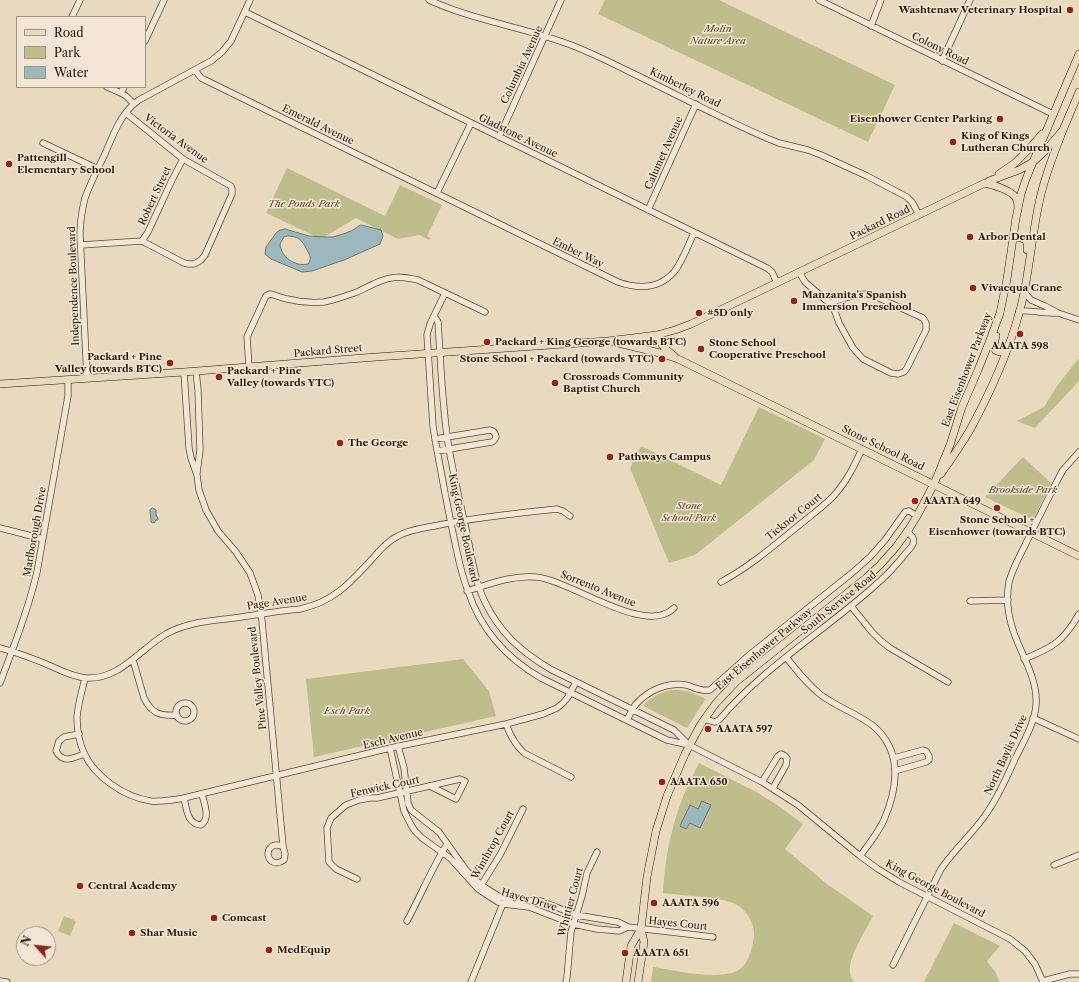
<!DOCTYPE html>
<style>
body{margin:0}
#map{position:relative;width:1079px;height:982px;overflow:hidden;background:#e9d9be;font-family:"Libre Caslon Text",serif}
canvas{display:block}
.legend{position:absolute;left:16px;top:16px;width:130px;height:72px;box-sizing:border-box;background:#f1e6d5;border:1px solid #a29482;margin:0;padding:5px 7px;list-style:none;font-size:12px;color:#2c1905}
.legend li{display:flex;align-items:center;gap:8px;height:20px}
.legend b{width:20px;border:1px solid #a29482}
.north{position:absolute;left:16px;top:926px;width:40px;height:40px;box-sizing:border-box;background:#f1e6d5;border:1px solid #a29482;border-radius:50%;rotate:297deg;font-size:11px;font-weight:700;line-height:16px;text-align:center;color:#2c1905}
.north::after{content:'';display:block;margin:auto;width:14px;height:18px;background:#8f2418;clip-path:polygon(50% 0,100% 100%,50% 72%,0 100%)}
</style>
<div id="map">
<canvas width="1079" height="982"></canvas>
<ul class="legend">
<li><b style="height:5px;background:#e9d9be"></b>Road</li>
<li><b style="height:11px;background:#bebd8c"></b>Park</li>
<li><b style="height:11px;background:#9cb8bc"></b>Water</li>
</ul>
<div class="north">N</div>
</div>
<script>
const g = document.querySelector('canvas').getContext('2d');
g.lineJoin = 'round';
function paint(path, color) {
  g.fillStyle = color;
  g.fill(path, 'evenodd');
}
function trace(path, color, width, dash) {
  g.strokeStyle = color;
  g.lineWidth = width;
  g.lineCap = dash ? 'butt' : 'round';
  g.setLineDash(dash || []);
  g.stroke(path);
}
function write(font, color, halo, rows, align = 'center') {
  g.font = font + ' "Libre Caslon Text",serif';
  g.lineWidth = 3;
  g.setLineDash([]);
  g.textBaseline = 'middle';
  g.strokeStyle = halo;
  g.fillStyle = color;
  for (const [text, x, y, turn = 0] of rows) {
    g.save();
    g.translate(x, y);
    g.rotate((+turn || 0) * Math.PI / 180);
    g.textAlign = isNaN(turn) ? turn : align;
    if (halo) g.strokeText(text, 0, 0);
    g.fillText(text, 0, 0);
    g.restore();
  }
}
paint(new Path2D(`
 M605,0H719L895,85L868,142L598,14Z
 M287,168L385,216L400,185L442,205L427,236L431,238L429,240L419,235L398,239L356,218L321,239L266,213Z
 M1079,358V381L1035,428L1017,421L1044,407L1057,386Z
 M759,407L825,439L814,460L695,555L669,563L630,468L641,446L721,485Z
 M1023,457L1051,483L1033,520L985,497Z
 M463,659L489,691L496,716L314,757L306,679Z
 M671,690C684,689 695,693 706,699L699,709L687,728L643,706C651,697 659,693 671,690Z
 M699,763L758,793L777,805L803,824L785,849L827,884L873,916C866,930 852,951 850,967C849,972 851,978 854,982H651L653,967C673,970 723,982 740,969C750,961 752,947 754,936C755,924 747,911 737,905C726,899 714,899 702,897C689,896 676,894 663,893C666,844 676,806 699,763Z
 M64,916L76,921L70,936L58,931Z
 M954,923L1000,946L987,961L996,973L999,982H924Z`), '#bebd8c');
const water = new Path2D(`
 M361,225L381,230L383,236L380,244L344,260L312,271L302,272L271,259L265,254L266,247L276,233L280,230L285,229L309,236L325,237H333L343,234L351,231ZM287,236C299,236 302,240 307,250C310,256 312,258 308,264C295,267 281,257 280,244L284,237Z
 M153,508L156,510V515L158,518V520H156L155,522L153,523L151,522L150,510Z
 M702,801L711,805L700,828L690,823L686,829L680,826L690,805L698,809Z`);
paint(water, '#9cb8bc');
trace(water, '#6f7873', 1);
const minor = new Path2D(`
 M429,0C475,21 524,27 571,45C592,53 612,63 632,73C678,95 722,119 769,139L779,143L808,150L821,155L867,176L907,197L912,202L919,215
 M819,0L1053,114
 M245,12L767,268L772,272L777,283
 M72,17L80,0
 M871,26L881,0
 M145,41L164,0
 M942,61L970,0
 M195,70L201,78L618,282C638,289 659,289 674,272C683,261 688,245 694,233
 M107,87L121,93
 M124,87L121,93L126,96L134,104
 M499,137L561,0
 M43,143L98,169
 M437,193L471,123
 M648,210L696,104
 M142,241L148,232L172,180L183,159
 M81,245L142,241L184,263L189,264H194L201,260L205,255L232,194V189L231,186L183,159L126,113
 M799,272L805,282L829,303L834,309L839,323L853,348L863,359L891,373L898,374L904,372L907,368L926,330V323L923,318L870,294C856,293 842,299 829,303
 M1024,292L1031,300L1045,306L1058,313L1079,320
 M445,293L430,324L427,335L433,426L435,439C441,472 447,505 454,538C458,556 461,574 468,591C481,630 506,658 541,678L667,740L689,745L762,782L798,805L860,856L878,869L899,882L1010,939L1025,951L1035,964L1043,982
 M1019,311C1032,310 1045,314 1058,313
 M434,316L438,322C441,365 442,408 449,449C454,476 460,503 466,529C471,553 474,578 484,600C499,632 520,651 550,669L674,730L689,745
 M249,366L247,337L264,300L266,296L270,294C276,295 281,298 287,299C299,302 312,303 324,302C335,300 346,296 357,292C368,287 379,280 391,278C400,276 409,278 418,280L485,312
 M196,371L198,390L200,450L197,473
 M184,372L189,448L191,458L197,475L199,490L206,510L218,531L236,552L250,573L258,595L262,621L283,846L285,854L284,860C267,871 262,845 277,845C279,845 281,846 283,846
 M87,378L80,235C80,222 82,210 85,198C90,184 97,170 104,156C113,136 120,113 139,100L211,61L222,52L231,41L250,0
 M435,439L490,430L493,431C497,435 497,439 492,442L437,451
 M0,528L43,539
 M721,582C751,566 777,543 803,522C814,513 828,503 837,492C848,479 855,464 862,449
 M467,591C490,584 512,575 536,577C571,580 645,637 674,608
 M970,601L1008,600
 M851,606L872,632L881,641L890,648L948,682
 M0,648C16,652 31,658 46,664C58,669 72,677 86,678C120,680 140,649 166,634C187,622 211,621 234,618C256,615 278,611 300,609C334,602 351,582 373,558C381,549 388,541 398,536C410,529 425,528 439,525C478,517 517,513 557,509L563,511L570,516
 M786,657C797,671 808,685 821,695C837,707 856,713 872,725C903,750 898,787 884,820C878,833 869,844 860,856
 M1024,659C1052,648 1064,641 1079,614
 M133,660L144,698C152,714 160,716 177,715
 M85,678C82,691 78,704 77,717C77,729 79,742 84,753C95,777 124,797 151,801C162,802 173,800 184,798L390,748L506,724L543,714L557,708L563,703L568,697L576,682
 M0,683C14,646 28,610 37,572L68,396V380
 M176 712a9 9 0 1 1 18 0a9 9 0 1 1-18 0Z
 M1033,718L1079,739
 M704,719L715,722L719,720C762,669 821,633 871,589C884,578 895,567 905,554C908,551 911,548 913,544C915,538 911,535 907,531
 M627,720C630,715 632,709 636,704C649,690 667,682 686,685C694,687 701,692 710,690L748,656L852,573L870,557L885,540L905,512L909,511L917,516
 M506,724C510,735 515,745 524,753L571,777
 M79,734L64,737L59,741L56,751C63,764 73,758 84,754
 M398,746L404,768L408,803L411,810L439,832L466,870L481,885L500,897L511,900L541,901L576,915L618,922L628,927L713,937
 M390,748L404,811L411,825L415,831L422,838L450,858L478,889L498,902L503,904L529,907L573,924L597,929L619,931L628,927
 M894,758L923,750L926,751L929,756V760L926,762L895,771
 M762,782L778,756L781,754L785,756L787,758L786,765L773,788
 M184,798C187,810 187,824 201,825C211,818 204,804 202,794
 M1054,865L1079,855
 M357,879L336,869L329,862L327,828L331,818L346,805L359,800L369,798H377L460,779L465,781L456,799L430,786
 M480,887L500,855L523,809
 M407,921C421,895 432,868 447,844
 M893,965L941,869C954,850 971,835 984,817C997,799 1006,779 1015,759C1023,743 1035,722 1036,705C1038,678 1021,655 1013,630C1008,615 1006,598 1009,582C1013,567 1021,554 1027,541C1037,521 1047,501 1057,481L1063,470L1079,452
 M0,981L7,982
 M1043,981L1070,974H1079
 M471,982L504,901
 M566,982L567,977L571,932L582,896L587,873L597,852`);
const major = new Path2D(`
 M999,174L1015,163L1030,148L1042,134
 M989,181L1019,170L1033,162L1045,151L1063,130L1079,92
 M1013,237C1023,238 1029,238 1027,250
 M657,335C661,345 665,349 674,356
 M996,336C993,348 992,353 1006,352
 M614,342L660,353L678,359L1079,556
 M0,384L184,372L376,357L608,341L657,335L675,330L691,324L985,183C994,185 1014,191 1017,200C1018,203 1018,207 1018,210
 M941,474C951,459 962,444 971,428C991,391 1009,351 1020,310C1029,277 1031,242 1038,208C1043,181 1053,156 1063,130
 M626,982L631,946L641,929
 M638,982L644,942L641,929L647,877L656,831L667,796L685,754L701,724L716,703L736,682L866,578L880,565L896,547L909,529L917,516L934,484L950,445L962,407L978,370L990,340L1000,313L1007,279L1016,218L1021,194L1026,179L1033,162L1079,54`);
trace(minor, '#5b4933', 7);
trace(major, '#2c1905', 8);
trace(minor, '#f1e6d5', 5.5);
trace(major, '#e9d9be', 7);
for (const [x, y, r, color] of [
 [1070,10,4,"#8f2418"],
 [1000,119,4,"#8f2418"],
 [953,142,4,"#8f2418"],
 [9,164,4,"#8f2418"],
 [970,237,4,"#8f2418"],
 [973,288,4,"#8f2418"],
 [794,301,4,"#8f2418"],
 [699,313,4,"#8f2418"],
 [1020,334,4,"#8f2418"],
 [487,342,4,"#8f2418"],
 [701,349,4,"#8f2418"],
 [662,359,4,"#8f2418"],
 [170,363,4,"#8f2418"],
 [219,377,4,"#8f2418"],
 [555,383,4,"#8f2418"],
 [340,443,4,"#8f2418"],
 [610,457,4,"#8f2418"],
 [915,501,4,"#8f2418"],
 [997,508,4,"#8f2418"],
 [708,729,4,"#8f2418"],
 [662,782,4,"#8f2418"],
 [80,886,4,"#8f2418"],
 [654,903,4,"#8f2418"],
 [214,918,4,"#8f2418"],
 [132,933,4,"#8f2418"],
 [269,950,4,"#8f2418"],
 [625,953,4,"#8f2418"]
]) {
  const dot = new Path2D();
  dot.arc(x, y, r, 0, 2 * Math.PI);
  g.fillStyle = color;
  g.fill(dot);
  trace(dot, '#f1e6d5', 1.5);
}
write('bold 10px', '#2c1905', '#f1e6d5', [
 ["Washtenaw Veterinary Hospital",1062,10,"right"],
 ["Eisenhower Center Parking",992,119,"right"],
 ["King of Kings",961,136],
 ["Lutheran Church",961,148],
 ["Pattengill",17,158],
 ["Elementary School",17,170],
 ["Arbor Dental",978,237],
 ["Vivacqua Crane",981,288],
 ["Manzanita's Spanish",802,295],
 ["Immersion Preschool",802,307],
 ["#5D only",707,313],
 ["Packard + King George (towards BTC)",495,342],
 ["Stone School",709,343],
 ["Cooperative Preschool",709,355],
 ["AAATA 598",1020,346,"center"],
 ["Packard + Pine",162,357,"right"],
 ["Valley (towards BTC)",162,369,"right"],
 ["Stone School + Packard (towards YTC)",654,359,"right"],
 ["Packard + Pine",227,371],
 ["Valley (towards YTC)",227,383],
 ["Crossroads Community",563,377],
 ["Baptist Church",563,389],
 ["The George",348,443],
 ["Pathways Campus",618,457],
 ["AAATA 649",923,501],
 ["Stone School +",997,520,"center"],
 ["Eisenhower (towards BTC)",997,532,"center"],
 ["AAATA 597",716,729],
 ["AAATA 650",670,782],
 ["Central Academy",88,886],
 ["AAATA 596",662,903],
 ["Comcast",222,918],
 ["Shar Music",140,933],
 ["MedEquip",277,950],
 ["AAATA 651",633,953]
], 'left');
write('italic 10px', '#584a2e', '#f1e6d5', [
 ["Molin",718,29],
 ["Nature Area",718,41],
 ["The Ponds Park",304,204],
 ["Brookside Park",1023,490],
 ["Stone",689,506],
 ["School Park",689,518],
 ["Esch Park",347,711]
]);
write('10px', '#2c1905', '#f1e6d5', [
 ["Colony Road",940,49,26],
 ["Columbia Avenue",522,65,-65],
 ["Kimberley Road",685,88,26],
 ["Emerald Avenue",318,125,26],
 ["Gladstone Avenue",518,136,26],
 ["Victoria Avenue",176,139,36],
 ["Calumet Avenue",664,153,-66],
 ["Robert Street",155,196,-65],
 ["Packard Road",880,223,-26],
 ["Ember Way",578,253,26],
 ["Independence Boulevard",74,286,-92],
 ["Packard Street",328,351,-5],
 ["East Eisenhower Parkway",967,370,-69],
 ["Stone School Road",883,448,26],
 ["Ticknor Court",794,517,-39],
 ["King George Boulevard",463,528,78],
 ["Marlborough Drive",35,532,-80],
 ["Sorrento Avenue",598,589,22],
 ["Page Avenue",277,602,-9],
 ["South Service Road",839,603,-39],
 ["East Eisenhower Parkway",764,649,-40],
 ["Pine Valley Boulevard",258,678,-96],
 ["Esch Avenue",393,739,-13],
 ["North Baylis Drive",1006,755,-65],
 ["Fenwick Court",385,787,-12],
 ["Winthrop Court",493,845,-61],
 ["King George Boulevard",935,889,28],
 ["Hayes Drive",529,900,16],
 ["Whittier Court",571,902,-75],
 ["Hayes Court",678,924,6]
]);
</script>
